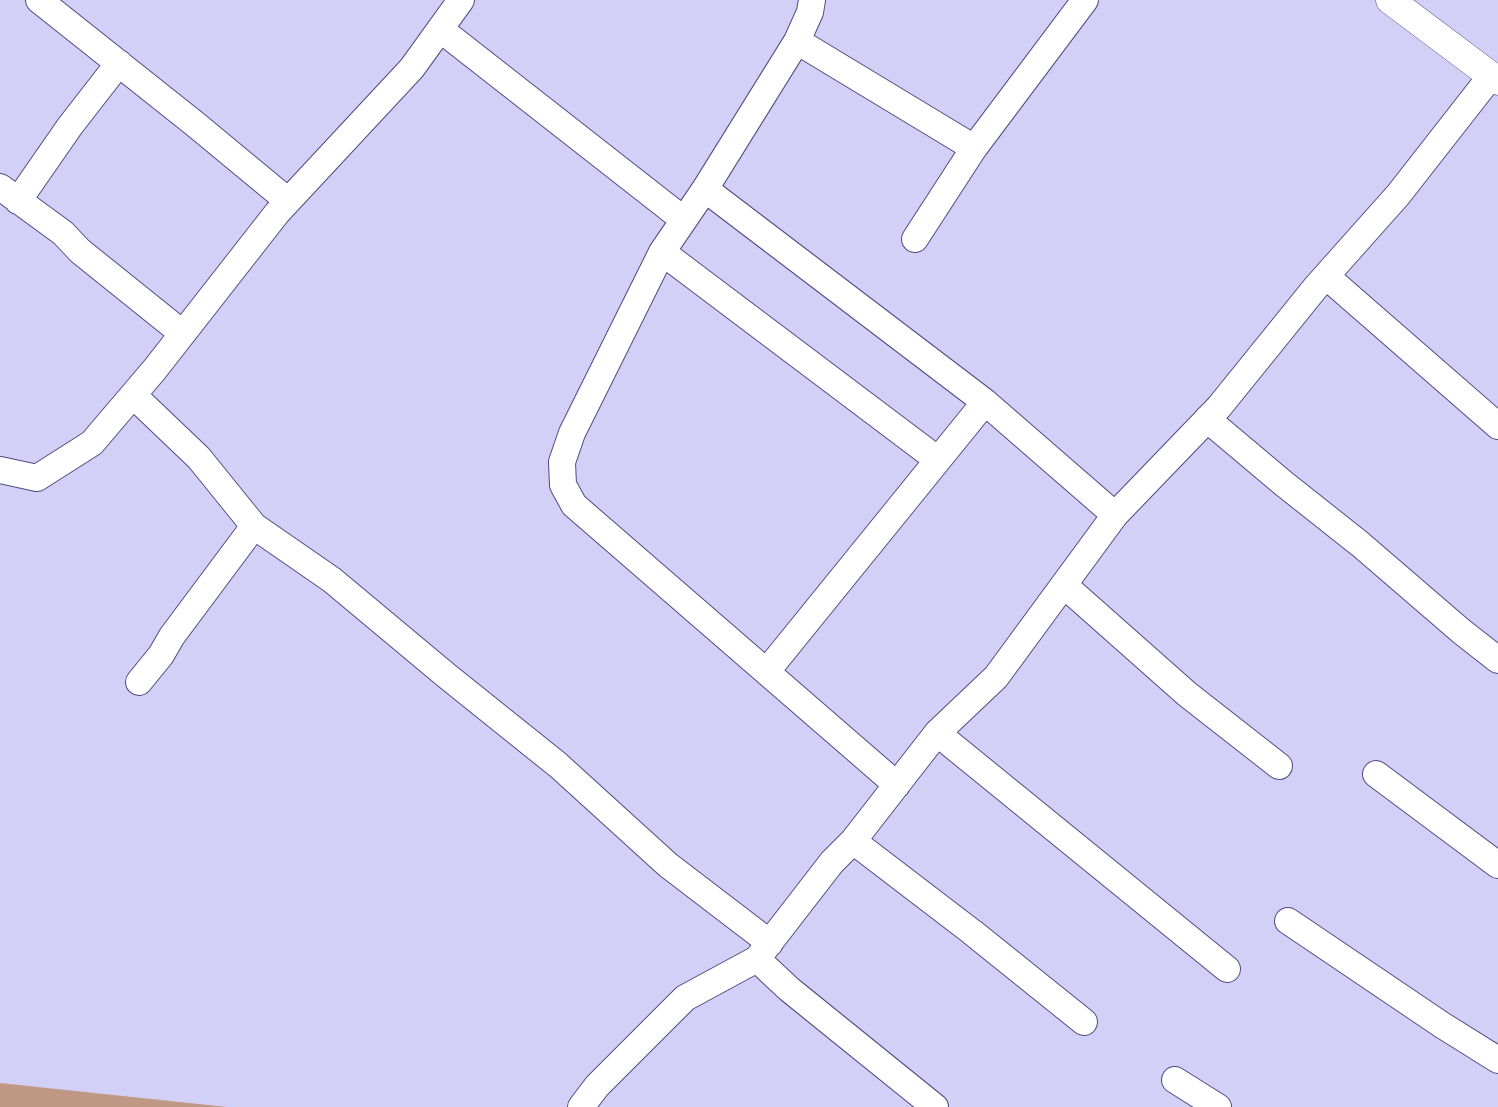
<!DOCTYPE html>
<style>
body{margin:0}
canvas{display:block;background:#d3d0f8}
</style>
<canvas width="1498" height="1107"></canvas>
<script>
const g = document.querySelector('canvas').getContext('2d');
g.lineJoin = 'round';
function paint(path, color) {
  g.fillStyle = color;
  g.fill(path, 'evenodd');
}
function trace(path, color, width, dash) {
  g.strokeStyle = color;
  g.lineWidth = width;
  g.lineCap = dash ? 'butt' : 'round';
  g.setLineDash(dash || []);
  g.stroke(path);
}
paint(new Path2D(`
 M0,1083L227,1107H0Z`), '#c09986');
const minor = new Path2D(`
 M39,0L195,124L288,201
 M440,29L684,220
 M797,41L810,12L812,0
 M0,187L63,233L80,251L182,333
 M705,189L985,402L1115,515
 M18,201L70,126L119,63
 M915,239L974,148L1085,0
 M662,252L938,460
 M1326,276L1498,426
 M133,395L199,458L254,526L172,636L161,655L139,682
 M1207,419L1283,483L1360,544L1461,631L1498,660
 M0,470L37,478L92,443L155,369L277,213L412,68L461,0
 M254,526L332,580L447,676L558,765L668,865L770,943
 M1064,585L1187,694L1279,766
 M767,671L985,402
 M937,733L1227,969
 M1376,774L1498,865
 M897,785L574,505L563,485L562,462L572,433L662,252L705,189L797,41L974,148
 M853,841L972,932L1084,1022
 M1288,921L1442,1025L1498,1060
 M1175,1080L1218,1107
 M581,1107L597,1086L685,998L757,959
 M935,1107L789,989L757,959L832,862L853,841L937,733L996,677L1115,515L1219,407L1316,287L1398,195L1491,76`);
const major = new Path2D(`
 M1390,0L1498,81`);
trace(minor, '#514981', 28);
trace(major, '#514981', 29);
trace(minor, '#fff', 26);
trace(major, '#fff', 28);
</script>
